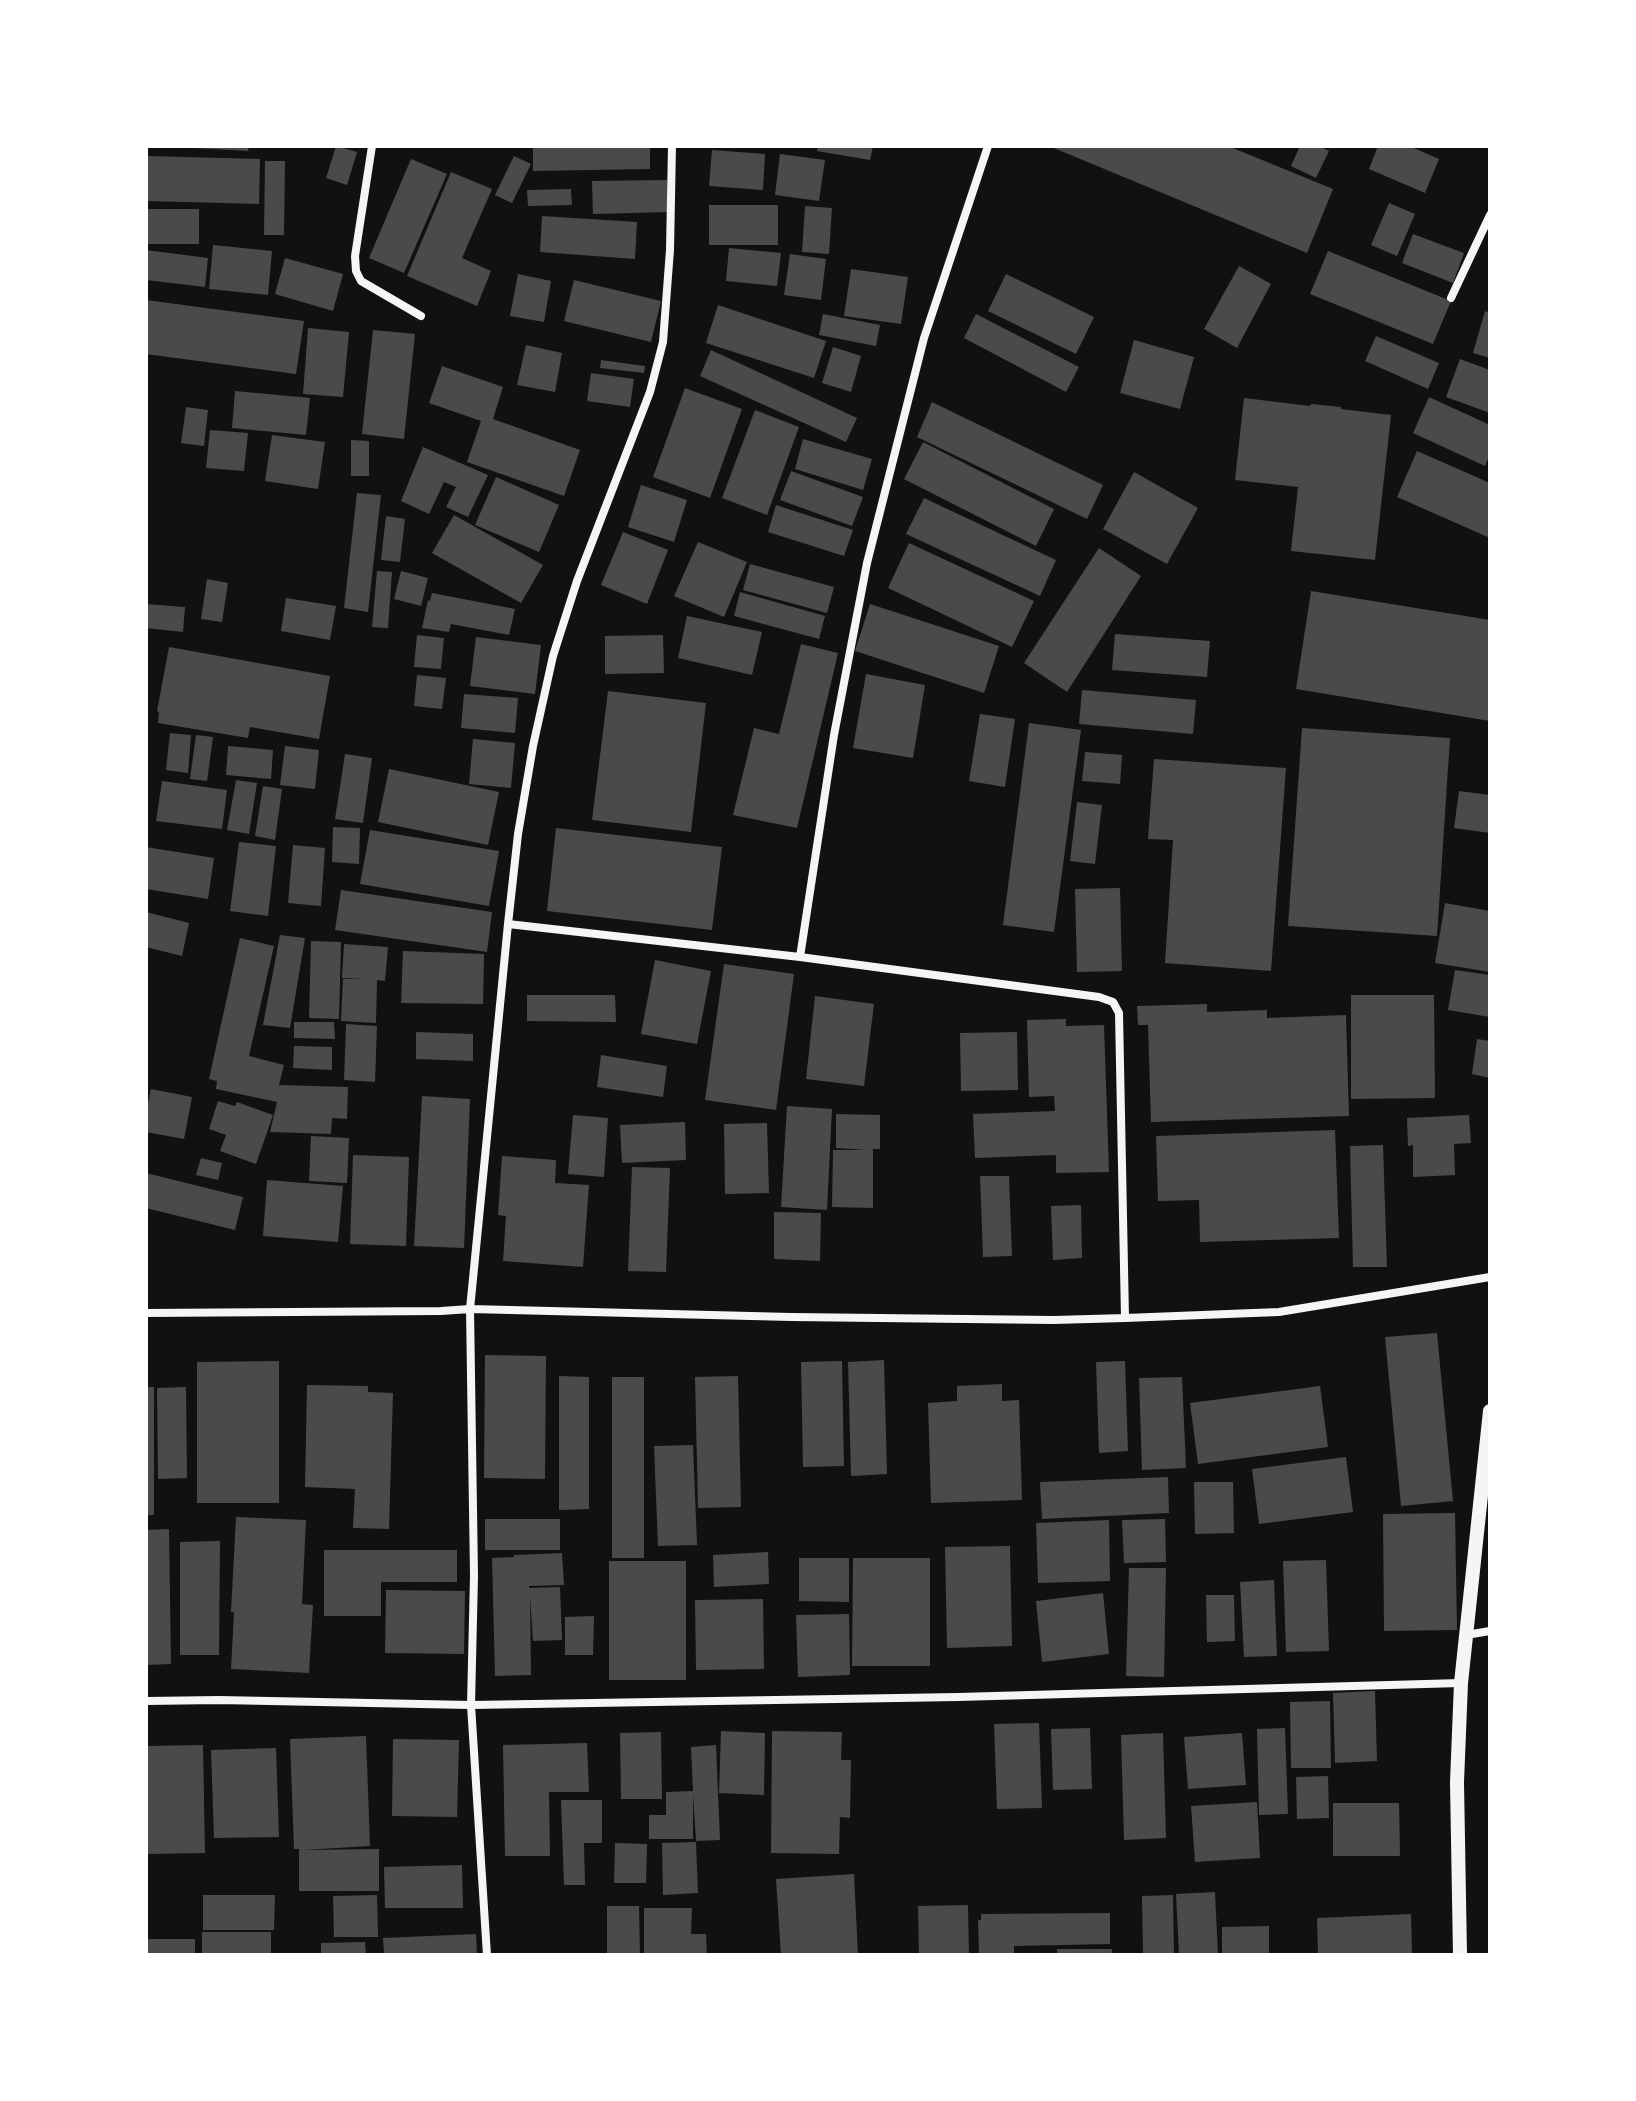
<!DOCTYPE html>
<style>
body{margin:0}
#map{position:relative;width:1636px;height:2101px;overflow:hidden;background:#111;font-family:Lato,sans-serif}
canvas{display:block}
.frame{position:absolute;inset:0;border:148px solid #fff;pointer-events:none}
</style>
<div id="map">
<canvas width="1636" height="2101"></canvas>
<div class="frame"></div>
</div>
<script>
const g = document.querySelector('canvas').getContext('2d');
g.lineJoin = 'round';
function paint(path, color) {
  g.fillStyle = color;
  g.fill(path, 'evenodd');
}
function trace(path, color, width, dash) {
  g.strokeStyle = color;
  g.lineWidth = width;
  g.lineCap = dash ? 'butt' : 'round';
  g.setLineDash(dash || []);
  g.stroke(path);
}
paint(new Path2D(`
 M194,146H249L248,151L194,148Z
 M336,146L357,152L347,185L326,178Z
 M533,146H650V169L533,171Z
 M818,146H873L870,160L817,151Z
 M1049,146H1228L1333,189L1307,253Z
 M1300,146H1319L1329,151L1316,178L1291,166Z
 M1378,146H1409L1439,159L1425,193L1369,169Z
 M712,150L765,154L763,190L709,186Z
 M780,154L825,160L819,201L775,195Z
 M146,156L260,159L259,204L146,201Z
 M514,156L531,164L512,203L495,195Z
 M411,159L447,174L404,273L369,258Z
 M265,161H285L284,235H264Z
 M451,172L492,189L462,258L491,271L477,306L407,276Z
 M667,180L668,212L593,214L592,181Z
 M571,189L572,205L528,206L527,190Z
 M1389,203L1415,214L1397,256L1371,245Z
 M709,205H778V245H709Z
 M805,206L832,208L829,254L802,252Z
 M146,209H199V244H146Z
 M542,216L637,222L635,259L540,252Z
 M1413,234L1464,253L1453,283L1402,263Z
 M213,245L272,251L268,295L209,289Z
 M729,248L781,253L777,286L726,281Z
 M146,250L208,258L205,287L146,280Z
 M1328,251L1451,301L1433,344L1310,294Z
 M790,254L826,259L821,300L784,295Z
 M285,258L343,274L333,311L275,294Z
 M1239,266L1271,284L1237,348L1204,329Z
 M851,269L908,277L901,324L844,316Z
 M518,274L551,281L544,322L510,316Z
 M1006,274L1094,317L1076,354L988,311Z
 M574,280L661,301L651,342L564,321Z
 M146,300L304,321L296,374L146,354Z
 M718,305L826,341L814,378L706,343Z
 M1485,311L1490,313V358L1473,353Z
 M823,314L880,325L876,346L819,335Z
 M976,314L1079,367L1066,392L964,338Z
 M308,328L349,332L343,397L303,394Z
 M373,330L415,334L404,439L362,434Z
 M1376,336L1439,363L1428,389L1365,361Z
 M1134,340L1194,357L1180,409L1120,393Z
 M526,345L562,353L555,392L517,385Z
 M833,347L861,356L851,392L822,383Z
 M711,350L857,418L846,442L700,376Z
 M1460,359L1490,370V413L1446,397Z
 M601,360L645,366L644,373L600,368Z
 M442,366L503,387L493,419L580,450L564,496L467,462L481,421L429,403Z
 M591,373L634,379L630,407L587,401Z
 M685,388L742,409L710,498L653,477Z
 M235,391L310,398L306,435L232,428Z
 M1429,397L1490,425V454L1485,466L1413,433Z
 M1244,398L1310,406L1311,404L1341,407V409L1391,415L1375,560L1291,551L1298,487L1235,480Z
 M932,402L1103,485L1087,519L917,437Z
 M186,407L208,410L204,446L181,443Z
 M755,410L799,427L767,515L722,498Z
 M210,430L248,433L244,471L206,468Z
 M272,435L325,442L318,489L265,481Z
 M803,439L872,459L863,490L795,469Z
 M351,440L369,441V476H351Z
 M923,442L1054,509L1036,546L904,479Z
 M423,447L488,475L468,517L446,507L456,487L444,482L429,514L401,501Z
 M1417,451L1490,483V538L1397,497Z
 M791,471L863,497L852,526L780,500Z
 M1134,472L1198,508L1167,564L1103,529Z
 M496,477L559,505L539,552L475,525Z
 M641,485L687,500L674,542L628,527Z
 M357,493L381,495L368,612L344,608Z
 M924,498L1056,560L1040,596L906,534Z
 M776,505L853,530L844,556L768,532Z
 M454,515L543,565L521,603L432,553Z
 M386,516L405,519L400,562L381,560Z
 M623,532L668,550L647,604L601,585Z
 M698,542L747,562L724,617L674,596Z
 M909,543L1034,601L1012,647L888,588Z
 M1099,548L1141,576L1067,692L1024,663Z
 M750,564L834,587L827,613L743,590Z
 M377,571L392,572L388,628L372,627Z
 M401,571L428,578L421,606L394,599Z
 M207,579L228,583L222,622L201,619Z
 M1311,591L1490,620V721L1296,689Z
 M740,592L825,616L819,639L734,616Z
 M432,593L515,609L509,635L451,624L449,632L422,628L428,600L430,601Z
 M286,598L336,606L330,640L281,631Z
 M146,604L185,607L183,632L146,628Z
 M870,604L999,646L984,693L855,651Z
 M687,616L762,632L752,675L678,658Z
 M1115,634L1210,641L1207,677L1112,670Z
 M417,635L444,638L441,669L414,667Z
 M663,635L664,673L605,674V636Z
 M476,637L541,645L535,694L470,686Z
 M801,644L838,653L797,828L733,815L754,728L779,734Z
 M169,647L330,676L319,739L250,727L248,738L158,723L159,712L157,711Z
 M866,674L925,685L913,758L853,748Z
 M417,675L446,678L442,709L414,706Z
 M1082,690L1196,700L1193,734L1079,724Z
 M608,691L706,703L691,832L592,820Z
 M464,694L518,698L515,733L461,728Z
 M980,714L1015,719L1005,787L969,781Z
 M1029,723L1081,730L1054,932L1003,925Z
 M1302,728L1450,738L1437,936L1288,926Z
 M170,733L191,735L188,773L166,770Z
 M196,735L213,737L207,781L190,779Z
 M473,739L515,743L511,788L469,784Z
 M228,746L273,750L271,779L226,775Z
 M285,746L319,750L315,789L280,785Z
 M1085,752L1122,755L1120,784L1082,781Z
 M345,754L372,758L363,823L335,819Z
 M1154,759L1286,768L1271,971L1165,963L1173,840L1148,839Z
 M389,769L499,792L488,845L378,822Z
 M236,780L257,783L249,834L227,830Z
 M162,781L227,790L222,829L156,821Z
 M263,786L282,789L275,840L255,836Z
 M1459,791L1490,795V833L1454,828Z
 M1077,802L1102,805L1095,864L1070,861Z
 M333,827L360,828L359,864L332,862Z
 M556,828L722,847L712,930L547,911Z
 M370,830L499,851L489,906L360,884Z
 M239,842L276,846L268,916L230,911Z
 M293,845L325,848L321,906L288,903Z
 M146,847L214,858L208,899L146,889Z
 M1120,888L1122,971L1077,972L1075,889Z
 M341,890L492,912L487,952L335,930Z
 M1445,903L1490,911V972L1435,963Z
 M146,912L189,923L182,956L146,947Z
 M280,935L305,938L290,1028L263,1025Z
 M240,938L274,946L249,1056L284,1065L279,1085L348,1087L347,1119L332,1118L331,1134L270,1132L277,1102L216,1089L217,1081L209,1079Z
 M311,941L341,942L339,1019L309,1018Z
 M344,944L388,947L385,981L377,980L376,1023L341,1021L343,979H362L342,978Z
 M403,951L484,954L483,1004L401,1003Z
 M655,960L711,971L697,1044L641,1034Z
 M724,964L794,974L776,1110L705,1100Z
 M1455,970L1490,975V1017L1448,1010Z
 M527,995H615L616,1022L527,1021Z
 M1351,995H1434L1435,1098L1351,1099Z
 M815,996L874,1004L864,1086L806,1079Z
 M1207,1004V1012L1267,1010V1018L1346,1015L1349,1116L1151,1122L1148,1025H1138L1137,1006Z
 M1066,1019V1026L1104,1025L1109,1172L1056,1173V1155L975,1158L973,1114L1055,1111L1054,1096L1029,1097L1027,1020Z
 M294,1022H334L335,1039L294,1038Z
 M346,1024L377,1026L375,1082L344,1080Z
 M416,1032L473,1034V1061L416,1059Z
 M1017,1032L1018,1090L961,1091L960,1033Z
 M1477,1039L1490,1041V1078L1472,1074Z
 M294,1046L332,1047V1070L293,1068Z
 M601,1055L667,1066L663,1097L597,1087Z
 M151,1089L192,1097L184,1139L146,1132V1113Z
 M422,1096L470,1099L464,1248L414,1246Z
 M218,1101L235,1106L237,1102L273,1115L256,1164L220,1151L226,1135L209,1129Z
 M787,1106L832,1109L827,1210L781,1207Z
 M836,1114L880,1115V1149H873V1208L832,1207L833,1150H867L836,1148Z
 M573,1115L608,1118L604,1177L568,1174Z
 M1469,1115L1471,1143L1454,1144L1455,1175L1413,1177V1145L1408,1146L1407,1118Z
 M685,1122L686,1160L622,1163L620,1125Z
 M767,1123L769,1193L725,1194L724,1124Z
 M1335,1130L1339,1238L1200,1242L1199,1200L1158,1201L1156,1136Z
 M311,1136L349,1138L347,1183L309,1181Z
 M1383,1145L1387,1267H1353L1350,1146Z
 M353,1155L409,1157L406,1246L350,1244Z
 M502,1156L556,1160L555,1183L589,1185L583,1267L503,1261L506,1216L498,1215Z
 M201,1158L222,1163L218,1180L196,1175Z
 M632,1167L670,1168L666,1272L628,1271Z
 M146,1173L243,1197L235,1230L146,1208Z
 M980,1176H1009L1012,1256L983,1257Z
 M267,1180L343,1186L338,1242L263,1236Z
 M1081,1205L1082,1258L1053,1260L1051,1206Z
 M774,1212L821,1213L820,1261L774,1259Z
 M1437,1333L1453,1501L1401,1506L1385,1337Z
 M485,1355L546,1356L545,1479L484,1478Z
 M884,1360L887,1474L851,1476L848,1362Z
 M279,1361V1503H197V1362Z
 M842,1361L844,1466L803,1467L801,1362Z
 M1125,1361L1128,1451L1099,1453L1096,1362Z
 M559,1376L589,1377V1509L559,1510Z
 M738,1376L741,1507L698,1508L695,1377Z
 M612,1377H644V1558H612Z
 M1182,1377L1186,1468L1142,1470L1139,1378Z
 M1002,1384V1401L1019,1400L1022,1500L931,1503L928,1403L957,1401V1386Z
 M307,1385L368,1386V1392L393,1393L389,1529L353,1528L355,1489L305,1487Z
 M1320,1386L1328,1447L1198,1464L1190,1403Z
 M146,1387H154V1515H146Z
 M186,1387L187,1478L158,1479L157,1388Z
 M693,1445L697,1545L658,1546L654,1446Z
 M1346,1457L1353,1512L1259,1524L1252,1469Z
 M1168,1477L1169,1513L1042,1519L1040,1482Z
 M1194,1482H1233L1234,1533L1195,1534Z
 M1455,1513L1457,1630L1384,1631L1383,1514Z
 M236,1517L306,1520L302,1604L313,1605L309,1673L231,1669L234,1612H231Z
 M485,1519H560V1550H485Z
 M1165,1519L1166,1562L1124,1563L1122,1520Z
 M1109,1520L1110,1581L1038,1583L1036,1523Z
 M169,1529L171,1664L146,1665V1530Z
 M220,1541L219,1655H180V1542Z
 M1010,1546L1012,1646L947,1648L945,1547Z
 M324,1550H457V1582H381V1616H324Z
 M768,1552L769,1584L714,1587L713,1555Z
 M562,1553L564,1585L529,1586V1588L560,1587L562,1640L533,1641L530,1596L531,1675L495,1676L492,1558L514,1557V1555Z
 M799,1558H849V1602L799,1601Z
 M853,1558H930V1666H852Z
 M1326,1560L1329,1651L1286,1652L1283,1561Z
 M609,1561H686V1680H609Z
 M1129,1568H1166L1164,1677L1126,1676Z
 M1274,1580L1277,1656L1244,1657L1240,1582Z
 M386,1590L465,1591L464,1654L385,1653Z
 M1103,1593L1109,1654L1042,1662L1036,1601Z
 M1206,1595H1234L1235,1641L1207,1642Z
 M763,1599L764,1669L696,1670L695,1600Z
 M849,1614L850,1675L798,1677L796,1615Z
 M594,1616L593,1655H565V1617Z
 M1375,1691L1377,1761L1335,1763L1333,1693Z
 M1330,1701L1331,1768H1291L1290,1702Z
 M1039,1723L1042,1808L997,1809L994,1724Z
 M1090,1728L1092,1789L1053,1790L1051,1729Z
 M1285,1728L1288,1814L1259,1815L1257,1729Z
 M721,1731L765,1733L764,1795L719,1793Z
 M772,1731L842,1732L841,1760H851L850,1818L840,1817L839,1854L771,1853Z
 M661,1732L662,1799H621L620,1733Z
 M1163,1733L1166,1838L1124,1840L1121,1735Z
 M1242,1733L1246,1785L1188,1789L1184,1737Z
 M366,1736L370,1846L303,1850L379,1849V1891H299V1849H294L290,1739Z
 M393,1739L459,1740L457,1817L392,1816Z
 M587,1743L589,1792H549L550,1856H505L503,1745Z
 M203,1745L205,1853L148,1854L146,1746Z
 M716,1745L720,1840L696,1841L693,1794V1839H649V1815H666V1792L693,1791L691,1747Z
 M276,1748L279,1837L214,1838L211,1750Z
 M1328,1776L1329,1818L1297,1819L1296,1777Z
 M561,1800H602V1843H584L585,1885H564Z
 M1257,1802L1260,1858L1195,1862L1191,1806Z
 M1333,1803H1399L1400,1856H1333Z
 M696,1842L698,1893L663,1895L662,1843Z
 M615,1843L647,1844L646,1883H614Z
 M462,1865L463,1908H385L384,1867Z
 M854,1874L858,1955H781L776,1879Z
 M1215,1892L1218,1955H1179L1176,1894Z
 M203,1895H275L274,1930H203Z
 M377,1895L378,1937H334L333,1896Z
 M1173,1895L1174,1955H1143L1142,1896Z
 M968,1905L969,1955H919L918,1906Z
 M607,1906H639L640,1955H607Z
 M644,1908H692L691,1934H706L707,1955H644Z
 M1110,1913V1944L1014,1946V1955H979L978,1920H981V1914Z
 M1411,1914L1412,1953L1318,1955L1317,1918Z
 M1269,1926V1955H1222V1927Z
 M202,1932H271V1955H202Z
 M476,1934L477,1955H384L383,1938Z
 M146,1939H195V1955H146Z
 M365,1942L366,1955H321V1943Z
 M1057,1949H1112V1955H1057Z`), '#4a4a4a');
trace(new Path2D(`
 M372,146L355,256L356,271L361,281L421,316
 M1451,298L1490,215
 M508,924L800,957L1099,997L1113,1002L1119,1013L1125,1318
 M800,957L834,735L867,563L924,338L988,146
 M146,1313L441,1311L470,1309L791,1317L1054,1320L1125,1318L1279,1312L1490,1277
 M1466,1635L1490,1631
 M146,1701L219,1700L471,1705L958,1697L1461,1683
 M487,1955L471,1705L474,1576L470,1309L508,924L518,834L533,746L553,656L577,581L650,392L663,342L670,250L672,146`), '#f5f5f5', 8);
trace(new Path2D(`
 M1460,1955L1457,1782L1461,1683L1490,1411`), '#f5f5f5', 14);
</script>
